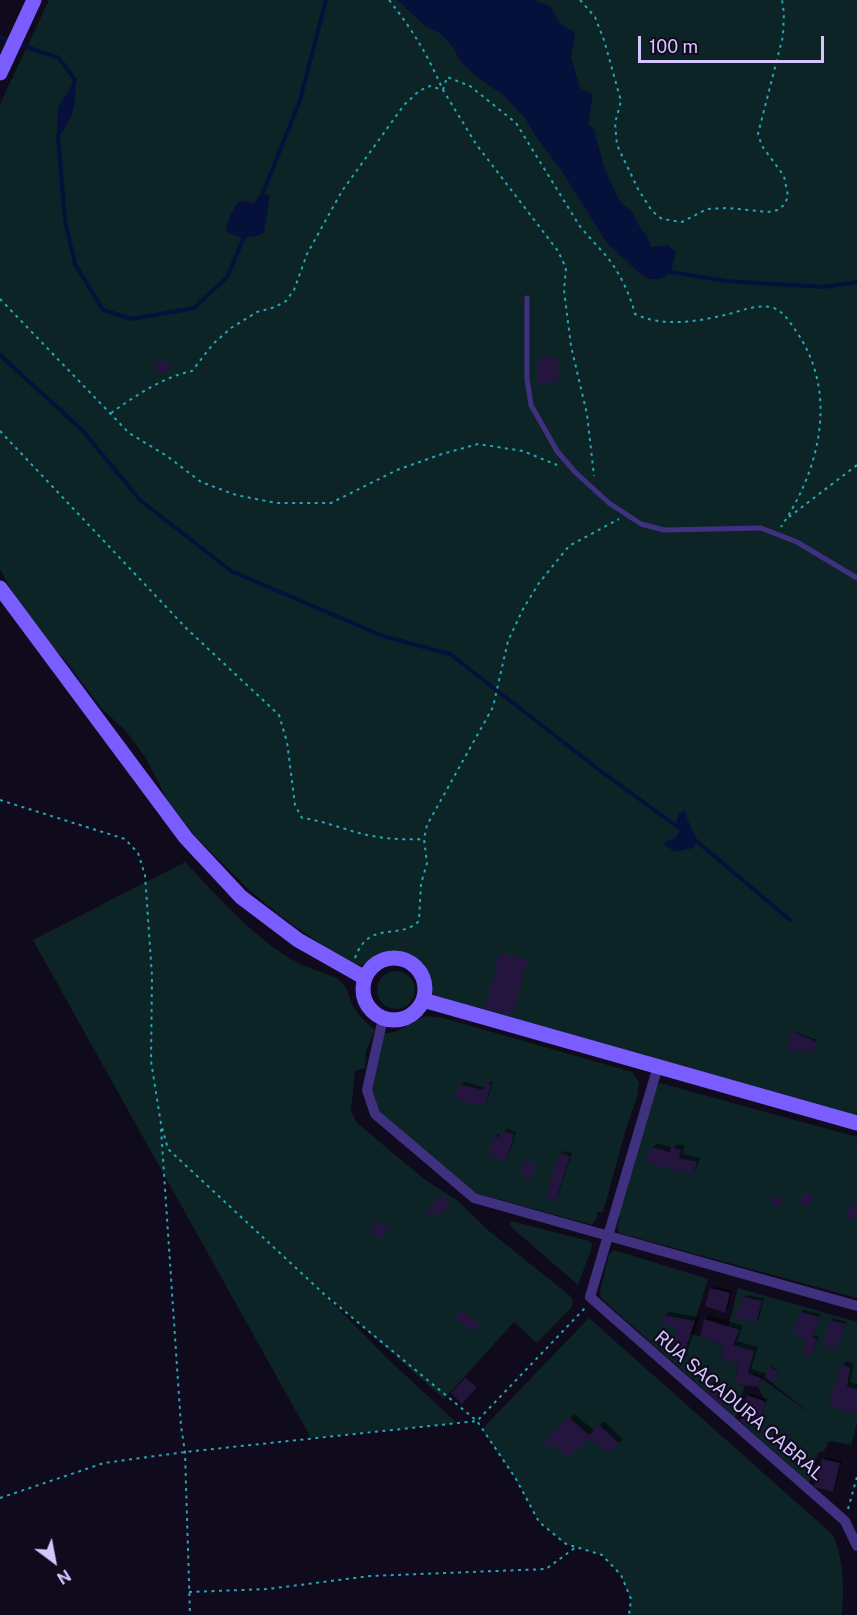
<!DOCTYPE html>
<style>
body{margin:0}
#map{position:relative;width:857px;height:1615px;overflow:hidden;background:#100a1d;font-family:"Public Sans",sans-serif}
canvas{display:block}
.north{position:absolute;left:24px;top:1531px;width:60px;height:60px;-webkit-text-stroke:4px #100a1d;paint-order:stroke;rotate:148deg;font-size:16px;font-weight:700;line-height:24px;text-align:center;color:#d5c6ff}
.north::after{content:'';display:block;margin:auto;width:21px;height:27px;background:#d5c6ff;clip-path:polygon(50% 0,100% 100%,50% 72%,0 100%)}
.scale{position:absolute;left:638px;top:36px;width:186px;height:27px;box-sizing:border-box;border:3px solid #d5c6ff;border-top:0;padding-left:8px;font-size:18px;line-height:21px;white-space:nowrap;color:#d5c6ff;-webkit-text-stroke:4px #100a1d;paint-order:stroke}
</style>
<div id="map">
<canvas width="857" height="1615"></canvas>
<div class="north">N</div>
<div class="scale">100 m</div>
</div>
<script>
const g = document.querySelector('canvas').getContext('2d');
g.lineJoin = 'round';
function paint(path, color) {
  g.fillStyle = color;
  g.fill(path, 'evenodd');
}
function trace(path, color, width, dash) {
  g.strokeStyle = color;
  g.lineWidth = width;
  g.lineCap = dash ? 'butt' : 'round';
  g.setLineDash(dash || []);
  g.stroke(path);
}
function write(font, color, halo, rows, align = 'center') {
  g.font = font + ' "Public Sans",sans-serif';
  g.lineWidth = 4.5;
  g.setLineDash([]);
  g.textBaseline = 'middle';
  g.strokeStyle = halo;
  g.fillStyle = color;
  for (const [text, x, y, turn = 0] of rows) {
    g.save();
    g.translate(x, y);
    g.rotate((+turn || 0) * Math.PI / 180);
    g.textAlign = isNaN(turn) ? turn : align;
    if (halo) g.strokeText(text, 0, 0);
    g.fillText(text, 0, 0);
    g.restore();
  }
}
paint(new Path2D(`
 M49,0H857V1123L433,995C431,948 395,942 361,966L342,959L283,918L249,890L195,836L169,803L145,757L126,731L101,708L64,659L42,636L15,597L0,569V104Z
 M185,862C218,897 250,934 291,959C305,968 323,971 338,979C349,987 348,996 353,1006C358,1016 367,1023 375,1030L366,1051L365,1068L355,1071L351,1111L357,1123L424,1179L458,1201L489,1231L569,1295L573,1301L571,1308L537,1343L514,1322L444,1399L315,1285L390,1361L457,1423L311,1438L33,940Z
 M377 990a19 19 0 1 1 38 0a19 19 0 1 1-38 0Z
 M425,1016L443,1018L632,1072L639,1083L637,1097L625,1132L603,1212H597V1218L592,1225L465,1190L375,1114L367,1090L380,1034L395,1032Z
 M660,1083L857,1137V1298L619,1233L617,1227L620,1218L614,1214L651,1088Z
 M510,1221L589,1241L592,1244L591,1250L578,1285L510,1226Z
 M614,1250L708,1279L691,1334L723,1344L722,1359L738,1363L735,1383L745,1385L735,1418L722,1406L716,1386L710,1395L601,1298L600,1291L609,1254Z
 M738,1288L857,1322V1389L847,1386L829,1406L857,1414V1423L851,1445L829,1441L824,1451L818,1453L809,1483L740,1421L757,1428L766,1402L758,1387L761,1378L815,1417L765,1377L748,1373L733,1345L740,1331L728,1327Z
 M589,1318L833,1535C844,1561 844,1587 842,1615H629L631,1599L621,1575L602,1555L566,1544L539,1522L516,1479L482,1429Z`), '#0d2427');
paint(new Path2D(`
 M397,0H536L538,2C558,5 551,16 563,25C568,29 571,29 575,34L571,57L580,88L593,95L588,124L594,129L604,167L619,200L632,212L641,229L648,237L651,247L668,245L676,252L671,272L661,279H649L639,273L607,243L561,170L535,135L525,118L503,95L477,77L460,61L454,49L441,34L425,26Z
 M75,80C77,106 73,118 57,139L58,107Z
 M260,195H270L264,233C249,239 240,239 226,231C228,219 232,209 240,201L254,203Z
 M685,810C687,822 694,830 697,842L693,848L675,852L662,843L675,838L680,831L676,821L679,813Z`), '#05113b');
paint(new Path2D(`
 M793,1031L817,1040L812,1050L792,1032Z
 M490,1081L493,1082L487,1101L484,1104L461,1085L464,1082L486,1088Z
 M506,1129L516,1132L508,1157L505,1159L496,1137L498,1134L502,1135Z
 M657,1143L673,1148L677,1144L685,1146L682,1154L700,1158L697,1167L693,1172L652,1148Z
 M563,1151L572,1153L558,1196L555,1199L560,1154Z
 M714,1286L732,1291L728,1308L725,1311L711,1289Z
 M747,1295L764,1298L759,1319L756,1321L744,1297Z
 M804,1310L821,1314L813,1336H819L811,1354L801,1312Z
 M669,1312L699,1317L686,1356L681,1360L678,1326L664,1316Z
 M710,1315L743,1326L737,1341L758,1347L751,1369L767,1374L770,1366L778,1370L777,1379L764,1376L757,1385L705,1320Z
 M834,1318L847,1322L836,1347L831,1320Z
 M847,1361L854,1364L850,1382L857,1384V1413L831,1405L843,1365Z
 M719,1384L729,1393L724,1401L717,1386Z
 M751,1394L768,1399L757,1427L748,1396Z
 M574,1414L595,1431L604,1421L623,1439L609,1451L590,1437L546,1443Z
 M826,1457L842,1461L835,1488L833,1491L823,1460Z`), '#0007');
trace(new Path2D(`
 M0,37L11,41
 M18,44L59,58L75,80L74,83
 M58,136L65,220L75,264L103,310L132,319L194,308L227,277L245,235
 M261,198L300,100L326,0
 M668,270L671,272L726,281L824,287L857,282
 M0,355L82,430L140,500L231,571L383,636L450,654L598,769L683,831
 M694,839L790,920`), '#05113b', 4);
paint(new Path2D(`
 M539,358H558L559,381L536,385Z
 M157,361L169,362L168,372L156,371Z
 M500,953L528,960L512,1015L485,1009Z
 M791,1031L817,1042L812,1053L787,1050Z
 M486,1083L491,1085L485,1106L455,1099L460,1084L483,1090Z
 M502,1131L514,1134L506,1161L489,1155L494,1136L499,1137Z
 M651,1147L670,1152L671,1147L681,1150L679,1158L697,1162L693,1174L647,1163Z
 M559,1153L570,1156L556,1200L546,1198Z
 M526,1160L536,1164L532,1178L521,1176Z
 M803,1192L814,1195L810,1206L799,1203Z
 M441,1195L450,1203L439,1216L435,1212L431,1216L426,1212Z
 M772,1197L783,1199L780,1207L771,1205Z
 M849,1205L857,1208L854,1221L845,1217Z
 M378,1221L389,1230L380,1240L369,1232Z
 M710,1288L730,1293L725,1313L705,1306Z
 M743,1297L762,1301L756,1323L735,1318Z
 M461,1310L480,1324L471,1331L455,1318Z
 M800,1312L820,1317L812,1338H817L811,1356L803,1354L805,1339L793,1333Z
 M663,1315L695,1321L681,1362L673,1355L676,1328L661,1323Z
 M704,1319L740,1330L733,1345L754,1351L748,1373L761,1378L758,1387L735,1383L738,1363L722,1359L723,1344L700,1337Z
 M830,1320L846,1324L836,1349L823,1344Z
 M841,1364L850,1368L847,1386L857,1389V1414L829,1406Z
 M768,1366L778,1371L776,1381L765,1377Z
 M465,1378L477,1387L462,1404L451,1393Z
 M716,1385L728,1396L722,1406L710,1395Z
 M747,1395L766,1402L757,1429L740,1421Z
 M568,1417L589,1435L599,1425L620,1444L609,1453L590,1439L567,1458L554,1444L549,1449L544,1443Z
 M822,1459L840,1463L833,1492L814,1487Z`), '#24153f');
trace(new Path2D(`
 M389,0C414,32 426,52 443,90
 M580,0L595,17L604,40L621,101L615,123L617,145L638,189L652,211L662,219L682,222L707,209L727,208L768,212L778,210L785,204L788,196L784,176L762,146L758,134L783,36L784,13L782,0
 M443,90L447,77L470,86L516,123L579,225C589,238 601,249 611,262C622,278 630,295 635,314C664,328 700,321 729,314C743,310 756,305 770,307C782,309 789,321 796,331C839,393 820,469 781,527
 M0,299L129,433L167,456L201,482L236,495L276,503H331L397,470L442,454L478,444L523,451L557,465
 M111,413C135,396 163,377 192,371L213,344L231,328L257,312L275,307L286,301L294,290L307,254L342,191L404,105L419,91L430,86L443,90L476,144L558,251L566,268L564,290L571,346L587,414L594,476
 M0,431L187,629L279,715L287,742L295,805L302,818C325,821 345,830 367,835C386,839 404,840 424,839
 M789,517L857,465
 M0,800L125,839L138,853L145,875L152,976L151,1061L161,1124L168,1149L325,1295L477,1421L516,1479L539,1522L566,1544L602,1555L621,1575L631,1599L629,1615
 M355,958C369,919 399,941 419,921L421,884L427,863L424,839L427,825L493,707L508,641L523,609L539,583L569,546L619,519
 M161,1129L181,1426L185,1452L190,1615
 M0,1498L104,1463L185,1452L477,1421L585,1308
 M848,1509L857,1477
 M189,1592L268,1589L370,1576L546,1569L576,1547`), '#24a8b5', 2, [3, 4.5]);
trace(new Path2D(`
 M527,298V379L531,405L557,451L575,472L609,503L641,524L664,530L761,528L797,542L857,578`), '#403180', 5);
trace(new Path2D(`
 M383,1018L367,1090L375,1114L474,1198L857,1306
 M658,1066L590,1297L845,1521L857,1546`), '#403180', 10);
trace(new Path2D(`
 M0,73L34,0
 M0,588L186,838L241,897L298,940L365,978
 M363 989a31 31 0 1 1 62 0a31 31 0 1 1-62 0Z
 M423,1000L857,1123`), '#7a5dff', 15);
write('18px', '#d5c6ff', '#100a1d', [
 ["RUA SACADURA CABRAL",739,1406,41]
]);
</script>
